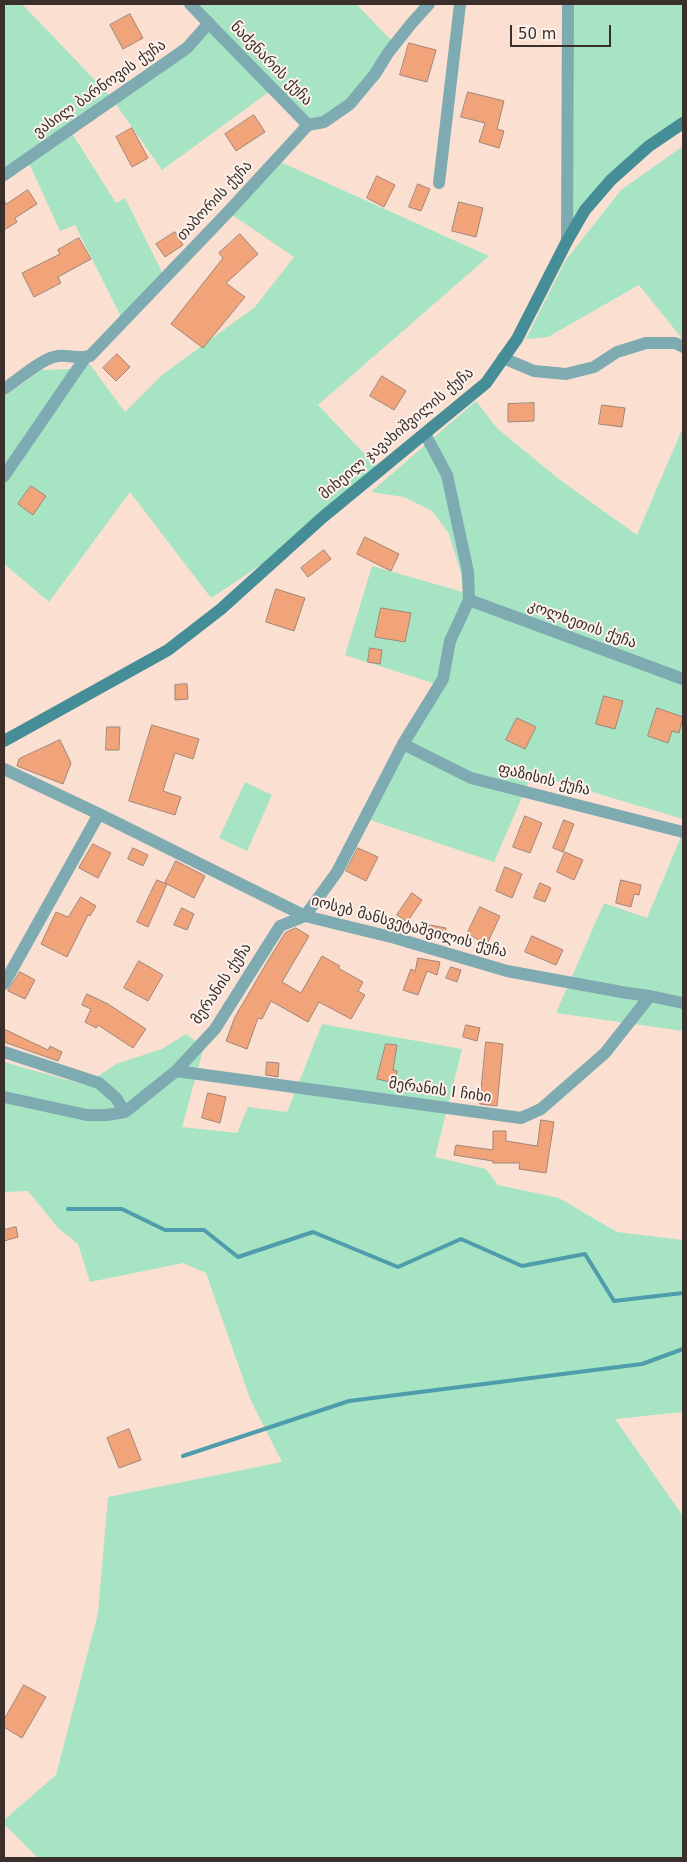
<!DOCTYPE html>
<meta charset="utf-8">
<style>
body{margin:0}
#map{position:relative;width:687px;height:1862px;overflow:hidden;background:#fbe0d2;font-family:"DejaVu Sans",sans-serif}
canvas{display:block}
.frame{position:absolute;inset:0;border:5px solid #3a2f2a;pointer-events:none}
.scale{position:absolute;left:510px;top:25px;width:101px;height:22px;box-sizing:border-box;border:2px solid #3a2f2a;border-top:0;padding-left:6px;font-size:15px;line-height:18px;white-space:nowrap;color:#3a2f2a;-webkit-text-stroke:4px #fcf1eb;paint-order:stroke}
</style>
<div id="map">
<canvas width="687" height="1862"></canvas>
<div class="frame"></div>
<div class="scale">50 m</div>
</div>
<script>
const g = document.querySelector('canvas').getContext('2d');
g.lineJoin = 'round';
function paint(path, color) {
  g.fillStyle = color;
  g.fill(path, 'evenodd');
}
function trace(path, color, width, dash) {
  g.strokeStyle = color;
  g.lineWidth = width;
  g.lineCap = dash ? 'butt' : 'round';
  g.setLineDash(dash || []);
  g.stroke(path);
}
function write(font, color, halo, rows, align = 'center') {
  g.font = font + ' "DejaVu Sans","Noto Sans Georgian",sans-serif';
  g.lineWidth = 4;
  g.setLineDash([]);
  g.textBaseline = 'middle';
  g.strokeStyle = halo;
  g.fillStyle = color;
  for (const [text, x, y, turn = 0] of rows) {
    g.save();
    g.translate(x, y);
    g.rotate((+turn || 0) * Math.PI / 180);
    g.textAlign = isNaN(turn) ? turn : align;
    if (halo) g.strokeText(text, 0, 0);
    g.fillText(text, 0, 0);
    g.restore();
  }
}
paint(new Path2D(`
 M4,4H22L113,99L208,23L190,4H356L395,44L350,104L308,125L273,89L162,170L113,100L70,130L116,203L125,198L165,278L123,321L75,225L60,231L27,159L4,175Z
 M568,4H683V123L611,180L567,241Z
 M683,146V348L680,336L639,285L548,337L526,339L565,261L621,190Z
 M276,160L489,256L318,405L380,470L297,541L211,598L130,492L49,602L4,564V481L85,358L125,412L162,375L255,307L294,257L228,212Z
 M71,369L4,467V397L41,370Z
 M476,401L497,428L560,480L637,535L683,427V819L532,774L494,862L370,820L436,684L345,655L372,566L463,592L461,574L449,534L432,511L404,497L371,492Z
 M245,782L272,795L247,851L219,838Z
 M683,832V1031L556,1013L604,903L647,918Z
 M322,1024L462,1049L435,1157L486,1169L498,1185L559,1198L617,1232L683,1240V1412L615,1419L683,1516V1858H38L4,1824V1820L56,1775L98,1613L108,1497L282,1462L251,1401L206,1273L183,1263L90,1282L78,1244L58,1228L28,1191L4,1192V1062L85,1085L116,1064L162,1049L186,1034L204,1047L182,1127L237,1133L248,1107L287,1112Z`), '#a6e4c4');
trace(new Path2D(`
 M68,1209H122L165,1230H204L238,1257L313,1232L398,1267L461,1239L522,1266L585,1254L614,1301L683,1293
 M183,1456L349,1401L642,1364L683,1349`), '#4f9cad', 4);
const building = new Path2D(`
 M130,14L143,38L123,49L110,25Z
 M409,43L436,50L427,82L400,75Z
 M468,92L504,101L497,129L504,131L499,148L479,142L485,123L461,117Z
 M254,115L265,132L236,151L225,134Z
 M132,128L148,158L132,167L116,137Z
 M377,176L395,185L384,207L367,198Z
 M418,184L430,189L421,211L409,207Z
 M28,190L37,204L15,218L17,222L4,230V200L6,204Z
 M459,202L483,208L476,237L452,231Z
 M175,232L183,245L165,257L156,244Z
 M240,234L258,254L226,283L245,297L203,348L171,324L223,258L219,253Z
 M79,238L91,259L58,277L61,283L34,297L22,273L60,254L58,250Z
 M117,354L130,367L116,381L103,368Z
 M382,376L406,391L394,410L370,396Z
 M534,403V421L508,422V404Z
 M602,405L625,408L622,427L599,424Z
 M31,486L46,496L33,515L18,504Z
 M365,537L399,554L391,571L357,554Z
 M324,550L331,559L308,577L301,568Z
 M276,589L305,598L294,631L266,622Z
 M381,608L411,613L405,642L375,637Z
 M370,648L382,650L380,664L368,662Z
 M187,684L188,699L175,700V685Z
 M604,696L623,701L615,729L596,724Z
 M657,708L683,717L679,733L672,731L668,743L648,736Z
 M517,718L536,727L525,749L506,740Z
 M152,725L199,739L193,759L175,753L163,791L181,797L175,815L129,801Z
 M107,727H120L119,750H106Z
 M60,740L71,763L63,784L17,766L19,759Z
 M525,816L542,823L530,853L513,847Z
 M564,820L574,824L563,852L553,848Z
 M93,844L111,853L98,878L79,868Z
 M133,848L148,855L143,866L128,859Z
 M358,848L378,857L366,881L346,871Z
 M565,852L583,860L574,880L557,872Z
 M176,861L205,876L194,898L165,883Z
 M505,867L522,874L512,898L496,891Z
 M157,880L167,884L148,927L137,922Z
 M621,880L641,885L639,895L634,894L631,907L616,903Z
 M540,883L551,888L545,902L534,898Z
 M412,893L422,900L407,922L397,915Z
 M81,897L96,906L90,916L88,915L67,957L41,944L56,912L68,917Z
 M480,907L500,916L487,944L467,934Z
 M182,908L194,914L187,930L174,925Z
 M430,925L446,928L444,940L427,937Z
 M296,928L309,936L282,982L301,993L322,956L340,966L338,968L363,982L358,991L365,995L351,1019L319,1002L308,1022L271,1001L262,1019L258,1018L247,1049L226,1041L235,1017L266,964L285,933Z
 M532,936L563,950L556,965L525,952Z
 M418,958L440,962L437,975L427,971L418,995L403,990L411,969L415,971Z
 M139,961L163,975L148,1001L124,988Z
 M451,967L461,970L457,982L446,978Z
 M20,972L35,980L25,999L8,991Z
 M87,994L108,1004L146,1029L133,1048L98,1025L96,1028L85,1022L91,1009L82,1005Z
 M466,1025L480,1028L477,1041L463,1037Z
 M4,1029L48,1050L50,1046L62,1052L58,1061L4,1042Z
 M486,1042L503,1044L497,1106L480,1104Z
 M386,1044L397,1045L393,1070L397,1071L395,1083L377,1079Z
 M267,1062L279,1063L278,1077L266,1075Z
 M208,1093L226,1097L220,1123L202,1118Z
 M541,1120L554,1122L546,1173L519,1169L520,1163H493V1161L454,1155L456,1145L493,1150V1131H506V1141L537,1146Z
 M16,1227L18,1237L4,1241V1230Z
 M129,1429L141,1460L119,1468L107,1438Z
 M24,1685L46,1697L22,1738L4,1727V1720Z`);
paint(building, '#f1a379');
trace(building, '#9f8679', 1);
trace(new Path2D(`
 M190,4L308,125
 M4,175L187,48L209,23
 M439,183L460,4
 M567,241L568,4
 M503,358L534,371L566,374L594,367L617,352L646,343H675L683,347
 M4,389C18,380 42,358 58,356C69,355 80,359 90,356L228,212L308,125L324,122L350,104L375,74L388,53L411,24L429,4
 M4,476L85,358
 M469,600L683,679
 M403,744L471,778L683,832
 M4,769L99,814L305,916L395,938L507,971L627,993L650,996L683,1003
 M4,984L99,814
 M4,1052L99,1083L116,1098L125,1112
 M176,1071L521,1118L541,1109L605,1053L650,996
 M4,1097L87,1115H107L125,1112L176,1071L215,1029L280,926L305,916L337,872L403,744L443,679L450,641L469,600L468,572L447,475L425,434`), '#7eabb2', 12);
trace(new Path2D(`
 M4,741L168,650L221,609L323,517L486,383L517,339L567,241L585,210L611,180L649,146L683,123`), '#458e97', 12);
write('15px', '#3a2f2a', '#fcf1eb', [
 ["ნაძვნარის ქუჩა",271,64,46],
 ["ვასილ ბარნოვის ქუჩა",100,89,-35],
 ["თაბორის ქუჩა",215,201,-47],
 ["მიხეილ ჯავახიშვილის ქუჩა",397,434,-40],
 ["კოლხეთის ქუჩა",582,625,20],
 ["ფაზისის ქუჩა",544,780,14],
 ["იოსებ მანსვეტაშვილის ქუჩა",409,927,15],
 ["მერანის ქუჩა",222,984,-56],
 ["მერანის I ჩიხი",440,1091,8]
]);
</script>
